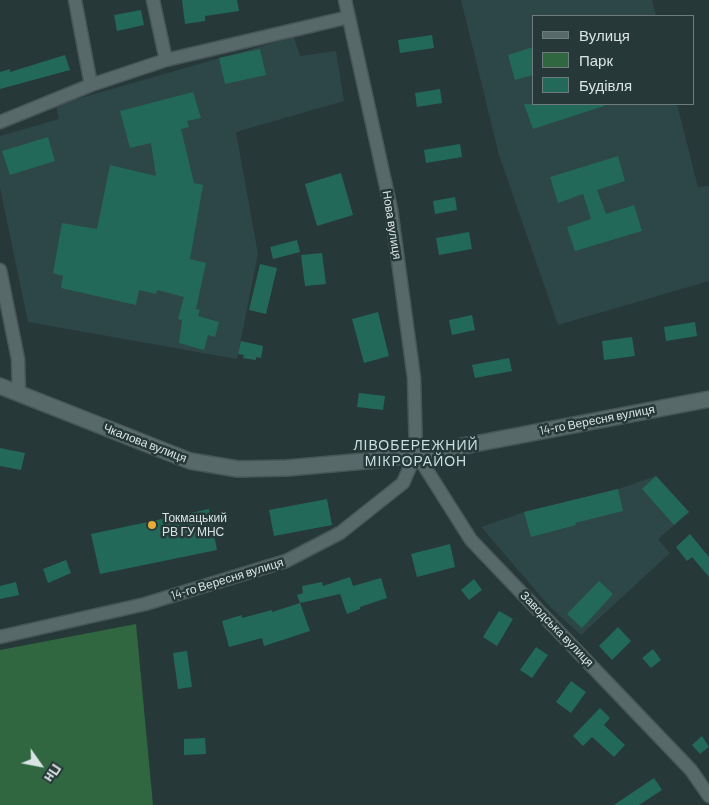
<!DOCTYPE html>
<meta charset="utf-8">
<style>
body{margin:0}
#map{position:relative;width:709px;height:805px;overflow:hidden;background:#273838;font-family:Barlow,sans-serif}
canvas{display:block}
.legend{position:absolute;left:532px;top:15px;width:162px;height:90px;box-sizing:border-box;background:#273838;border:1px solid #6e7c7c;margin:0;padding:6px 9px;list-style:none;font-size:15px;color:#d9e3e3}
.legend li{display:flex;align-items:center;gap:10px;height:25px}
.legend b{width:25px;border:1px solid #6e7c7c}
.north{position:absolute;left:15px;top:740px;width:50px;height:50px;-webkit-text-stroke:4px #273838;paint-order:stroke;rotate:123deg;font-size:14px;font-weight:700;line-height:20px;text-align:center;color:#d9e3e3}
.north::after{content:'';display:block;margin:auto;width:18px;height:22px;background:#d9e3e3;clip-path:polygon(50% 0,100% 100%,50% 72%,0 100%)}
</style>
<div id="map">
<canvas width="709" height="805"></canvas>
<ul class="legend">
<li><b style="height:6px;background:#576969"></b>Вулиця</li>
<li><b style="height:14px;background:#306741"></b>Парк</li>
<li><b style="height:14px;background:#236959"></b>Будівля</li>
</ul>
<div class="north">Пн</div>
</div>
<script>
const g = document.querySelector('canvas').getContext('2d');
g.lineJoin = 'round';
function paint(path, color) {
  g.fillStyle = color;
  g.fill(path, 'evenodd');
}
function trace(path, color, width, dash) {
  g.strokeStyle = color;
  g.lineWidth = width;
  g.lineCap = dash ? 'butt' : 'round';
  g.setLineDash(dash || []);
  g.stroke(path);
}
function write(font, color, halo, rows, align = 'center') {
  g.font = font + ' Barlow,sans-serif';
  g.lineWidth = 5;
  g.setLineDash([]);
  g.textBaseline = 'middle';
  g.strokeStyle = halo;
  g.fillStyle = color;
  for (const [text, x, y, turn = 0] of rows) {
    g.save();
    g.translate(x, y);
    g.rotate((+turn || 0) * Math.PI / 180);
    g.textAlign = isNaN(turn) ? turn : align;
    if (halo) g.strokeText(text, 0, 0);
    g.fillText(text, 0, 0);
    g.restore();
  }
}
paint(new Path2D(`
 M461,0H652L656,16H533V104H677L698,187L709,186V281L558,325L499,155Z
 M294,37L300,56L336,51L344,101L236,132L258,254L237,359L28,322L0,188V136L59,119L56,105Z
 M656,476L689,512L658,539L670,553L581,635L550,607L481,527L524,512L618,489Z`), '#2d4647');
paint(new Path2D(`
 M136,624L153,805H0V650Z`), '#306741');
paint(new Path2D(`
 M182,0H237L239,11L205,16V21L185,24Z
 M141,10L144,25L117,31L114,15Z
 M432,35L434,48L400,53L398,40Z
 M533,47V75L515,80L508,55Z
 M260,49L266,75L225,84L219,58Z
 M65,55L70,70L0,89V72L10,69V72Z
 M440,89L442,103L417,107L415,93Z
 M193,92L201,118L187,121L189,127L181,129L194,183L203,185L190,259L206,263L196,309L200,310L198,316L219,322L215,337L208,335L204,350L179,343L182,320L178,319L184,297L157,290L156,294L139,290L136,305L61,288L63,276L53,273L62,223L97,229L110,165L156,176L151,143L130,148L120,111Z
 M524,104H603L604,106L533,129Z
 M48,137L55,161L10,175L2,151Z
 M460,144L462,157L426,163L424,150Z
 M618,156L625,181L597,190L606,214L634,205L642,231L575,251L567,227L591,219L583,194L558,203L550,177Z
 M341,173L353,215L317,226L305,184Z
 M455,197L457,210L435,214L433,201Z
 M469,232L472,249L439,255L436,238Z
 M297,240L300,252L273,259L270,247Z
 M322,253L326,284L305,286L301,255Z
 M260,264L277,268L266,314L249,310Z
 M378,312L389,356L364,363L352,319Z
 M472,315L475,330L452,335L449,320Z
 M695,322L697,336L666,341L664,327Z
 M632,337L635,356L604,360L602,341Z
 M241,341L263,346L261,358L256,357V360L243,358L244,355L238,354Z
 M509,358L512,371L475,378L472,365Z
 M359,393L385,396L383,410L357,407Z
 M0,448L25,453L21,470L0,466Z
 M656,476L689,512L674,525L642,489Z
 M618,489L623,511L575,523L576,525L531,537L524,512Z
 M327,499L332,525L274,536L269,510Z
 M209,509L217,550L100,574L91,534Z
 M690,534L709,557V577L692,557L687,561L676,547Z
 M450,544L455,567L417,577L411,554Z
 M66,560L71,573L48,583L43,569Z
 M350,577L353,586L381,578L387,598L360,607V609L347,614L340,594L300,603L310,631L264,646L262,638L229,647L222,621L242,615V618L272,610V612L300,603L297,595L303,593L302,586L322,582L323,586Z
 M474,579L482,590L469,600L461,590Z
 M599,581L613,594L582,628L567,614Z
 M16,582L19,595L0,599V586Z
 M499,611L513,619L497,646L483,637Z
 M618,627L631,641L612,660L599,646Z
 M536,647L548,655L532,678L520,670Z
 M653,649L661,660L651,668L642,658Z
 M187,651L192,687L178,689L173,653Z
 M571,681L586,692L571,713L556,702Z
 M600,708L610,718L604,725L625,745L614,757L592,737L583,746L573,736Z
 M702,736L709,747L700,754L692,745Z
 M205,738L206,754L184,755V739Z
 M654,778L662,790L639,805H614Z`), '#236959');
const street = new Path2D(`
 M75,0L91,85
 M153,0L166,60
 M0,122L91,85L166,60L349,17
 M0,270L18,359L19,394
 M416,453L471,540L691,770L709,796
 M0,637L145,604L286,561L340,533L403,483L416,453L414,378L391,209L345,0`);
const secondary = new Path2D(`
 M0,386L190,461L238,469L287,468L377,460L469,445L709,399`);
trace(street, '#485657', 15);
trace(secondary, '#485657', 18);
trace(street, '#576969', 12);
trace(secondary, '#576969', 15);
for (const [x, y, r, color] of [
 [152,525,5,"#e8ab37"]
]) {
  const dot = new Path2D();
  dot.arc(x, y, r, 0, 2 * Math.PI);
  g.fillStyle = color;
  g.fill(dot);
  trace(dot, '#273838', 2);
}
write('12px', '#d9e3e3', '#273838', [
 ["Нова вулиця",392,225,81],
 ["14-го Вересня вулиця",597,420,-11],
 ["Чкалова вулиця",145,443,21],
 ["14-го Вересня вулиця",227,579,-17],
 ["Заводська вулиця",557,629,46]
]);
write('12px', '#d9e3e3', '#273838', [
 ["Токмацький",162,518],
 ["РВ ГУ МНС",162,532]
], 'left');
g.letterSpacing = '1px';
write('14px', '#cadedf', '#273838', [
 ["ЛІВОБЕРЕЖНИЙ",416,445],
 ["МІКРОРАЙОН",416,461]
]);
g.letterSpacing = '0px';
</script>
